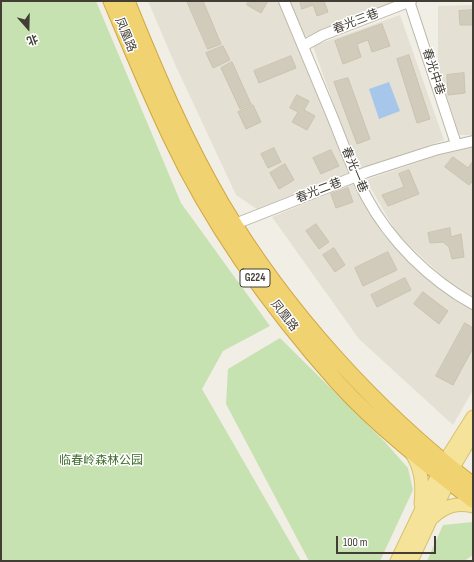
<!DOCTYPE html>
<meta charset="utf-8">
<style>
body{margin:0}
#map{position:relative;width:474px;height:562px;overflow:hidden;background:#f1eee5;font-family:"Sofia Sans Condensed","Noto Sans SC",sans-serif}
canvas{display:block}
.frame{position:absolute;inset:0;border:2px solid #423e35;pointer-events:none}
.north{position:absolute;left:8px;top:8px;width:40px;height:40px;-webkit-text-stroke:3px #fff;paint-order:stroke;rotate:160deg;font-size:11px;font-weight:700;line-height:16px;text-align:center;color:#423e35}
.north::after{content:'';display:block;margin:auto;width:14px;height:18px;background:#423e35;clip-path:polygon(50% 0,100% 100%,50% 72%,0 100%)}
.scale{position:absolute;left:336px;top:536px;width:100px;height:18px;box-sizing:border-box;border:2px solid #423e35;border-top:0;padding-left:5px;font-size:12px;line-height:14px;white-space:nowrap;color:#423e35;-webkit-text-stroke:3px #fff;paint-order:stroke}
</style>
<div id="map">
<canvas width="474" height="562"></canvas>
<div class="frame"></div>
<div class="north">北</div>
<div class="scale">100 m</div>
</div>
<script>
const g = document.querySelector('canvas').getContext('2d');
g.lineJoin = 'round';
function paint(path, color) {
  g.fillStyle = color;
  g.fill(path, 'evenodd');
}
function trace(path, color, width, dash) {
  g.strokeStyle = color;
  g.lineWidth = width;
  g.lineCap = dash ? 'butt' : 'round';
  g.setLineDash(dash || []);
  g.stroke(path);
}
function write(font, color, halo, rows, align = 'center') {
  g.font = font + ' "Sofia Sans Condensed","Noto Sans SC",sans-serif';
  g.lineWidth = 3;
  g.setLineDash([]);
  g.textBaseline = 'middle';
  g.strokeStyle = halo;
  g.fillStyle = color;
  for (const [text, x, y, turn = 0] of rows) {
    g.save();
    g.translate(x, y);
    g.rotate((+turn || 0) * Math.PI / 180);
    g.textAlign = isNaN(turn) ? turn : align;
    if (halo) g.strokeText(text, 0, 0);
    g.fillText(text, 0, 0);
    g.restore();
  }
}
paint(new Path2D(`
 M148,1H278L350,172L257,209L236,195L174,62Z
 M290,1H399L305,37Z
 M473,5V135H459L438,68V6Z
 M400,15L444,140L357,171L313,46Z
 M473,147V297L455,288L398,235L366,180L445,153Z
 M355,183L382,233L417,269L455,300L473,310V390L453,425L359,339L272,217Z`), '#e4e0d3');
paint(new Path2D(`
 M1,1H96L181,203L270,326L223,351L202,389L301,561H1Z
 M280,338L385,442L408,468L413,490L380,561H309L226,404L228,369Z
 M473,522V555L464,561H427L443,525Z`), '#c7e2b1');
paint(new Path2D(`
 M389,82L400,111L379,119L369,89Z`), '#a6c7e9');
const building = new Path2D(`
 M187,1H203L221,44L208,49Z
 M249,1H268L261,13L247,5Z
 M300,1H324L328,12L317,16L313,5L302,9Z
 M473,10V25H460L459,11Z
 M382,24L390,46L372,52L368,40L357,44L361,57L343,64L335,41Z
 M223,46L230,60L213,68L206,53Z
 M409,55L430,119L417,123L397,59Z
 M291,56L296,68L259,83L254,71Z
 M232,62L251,104L240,109L221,68Z
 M464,73L465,93L448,95L447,75Z
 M348,78L370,139L357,144L334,82Z
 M297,95L309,101L304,110L315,116L307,130L292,122L298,112L290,108Z
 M253,105L261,122L246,129L238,112Z
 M274,148L281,162L268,168L261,154Z
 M331,150L339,166L321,174L313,158Z
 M453,157L468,168L473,161V181L469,185L445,167Z
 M285,164L294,180L279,189L270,173Z
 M409,170L419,194L388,206L382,195L404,187L399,174Z
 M348,188L353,202L336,208L331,194Z
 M316,224L329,242L319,249L306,231Z
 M450,228L451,237L461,234L464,257L452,259L449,247L443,242L430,243L428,233Z
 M334,248L345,265L335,272L323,255Z
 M388,252L397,270L363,286L355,268Z
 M405,278L411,290L377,307L371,295Z
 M423,292L448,311L439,324L414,304Z
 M465,323L473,328V348L453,385L436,376Z`);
paint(building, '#d1cbbb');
trace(building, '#cbc3af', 1);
const minor = new Path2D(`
 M284,1C300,39 316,78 332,116C343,143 353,172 367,198C390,241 430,280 473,304
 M409,1L456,144
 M303,46L323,35L411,1
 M235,224L367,172L435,150L473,141`);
const major = new Path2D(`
 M411,452C422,469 423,485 421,504
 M433,517C445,506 457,502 473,506
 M397,561L444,463L473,417
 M411,561L448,482L452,469L472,435`);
const highway = new Path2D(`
 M111,1C130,46 149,92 170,136C212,225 272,309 338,383C378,427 426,464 473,500
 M127,1C155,70 184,139 222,204C285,310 375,410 473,485`);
trace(minor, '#bbb6a8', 12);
trace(major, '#d8c16b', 15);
trace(highway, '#cfa741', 17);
trace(minor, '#fff', 10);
trace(major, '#f5e39a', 13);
trace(highway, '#f1d270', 15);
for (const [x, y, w] of [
 [255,278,30]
]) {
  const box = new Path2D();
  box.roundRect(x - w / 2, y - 9, w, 18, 3);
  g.fillStyle = '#fff';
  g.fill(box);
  trace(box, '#423e35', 1);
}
write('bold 11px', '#423e35', null, [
 ["G224",255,278]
]);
write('12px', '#423e35', '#fff', [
 ["春光三巷",356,22,-21],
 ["凤凰路",125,35,67],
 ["春光中巷",433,72,72],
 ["春光一巷",354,170,67],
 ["春光二巷",319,191,-21],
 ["凤凰路",284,316,52]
]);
write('12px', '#416e2e', '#fff', [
 ["临春岭森林公园",101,461]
]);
</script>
